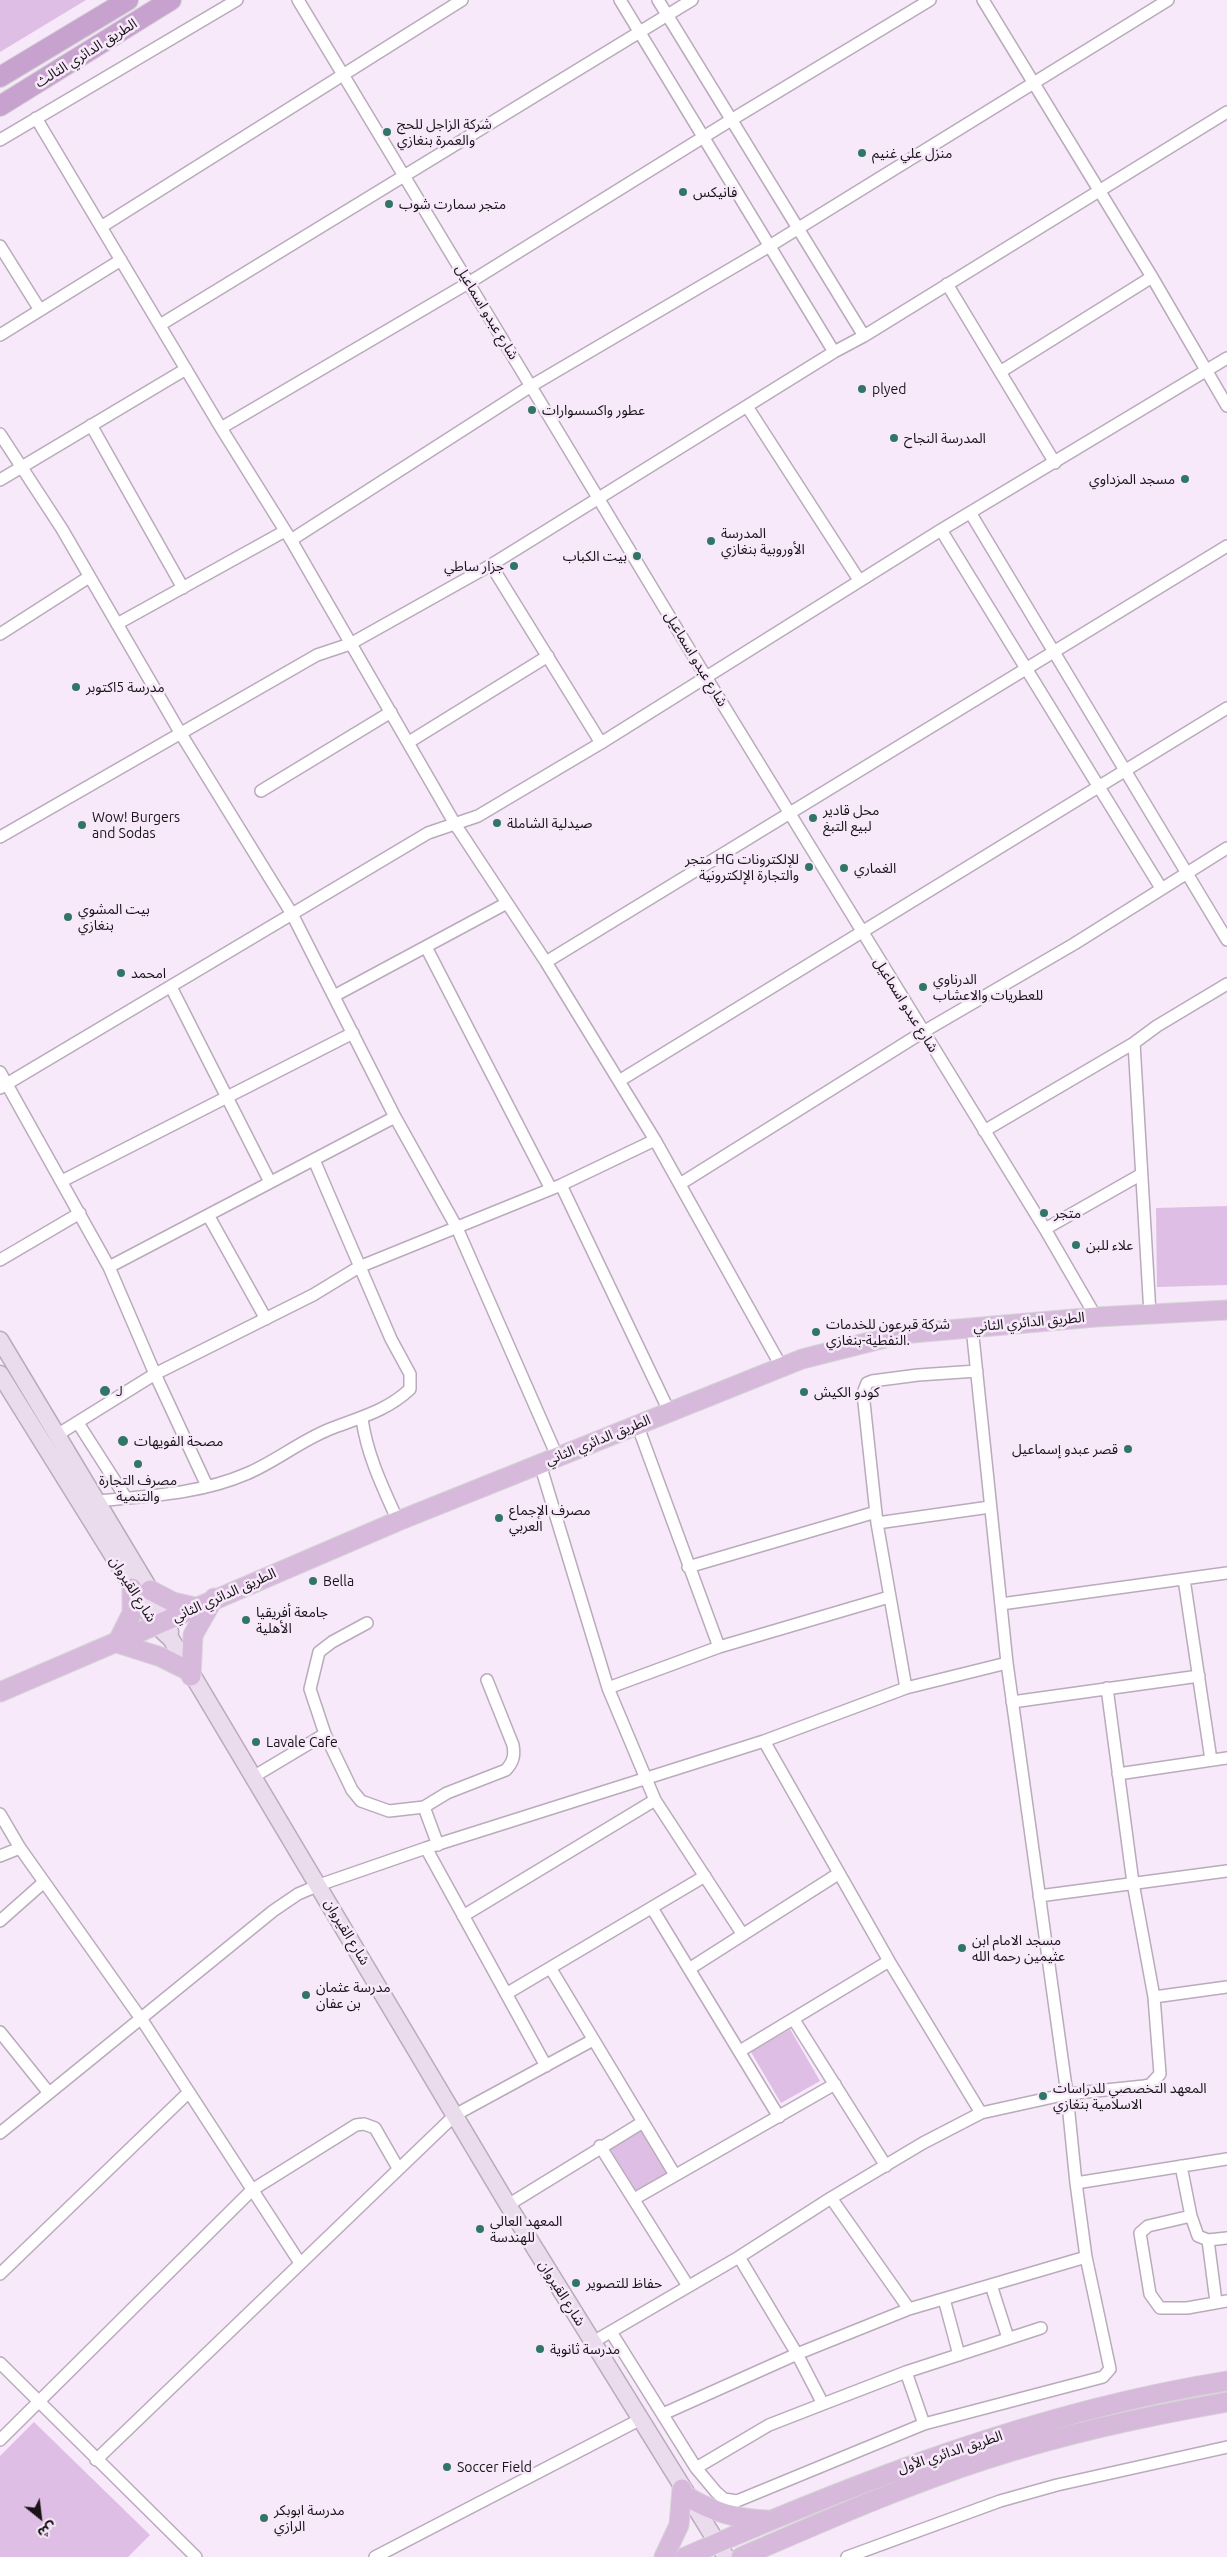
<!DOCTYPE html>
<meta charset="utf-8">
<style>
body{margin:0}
#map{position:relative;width:1227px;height:2557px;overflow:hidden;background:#f7e9f9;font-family:Ubuntu,"Noto Sans Arabic",sans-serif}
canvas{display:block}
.north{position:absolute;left:15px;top:2492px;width:50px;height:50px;-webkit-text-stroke:4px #f7e9f9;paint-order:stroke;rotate:151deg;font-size:14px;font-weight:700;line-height:20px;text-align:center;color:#181319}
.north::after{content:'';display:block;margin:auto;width:18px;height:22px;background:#181319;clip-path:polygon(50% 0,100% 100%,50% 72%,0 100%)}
</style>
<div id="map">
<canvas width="1227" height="2557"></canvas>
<div class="north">ش</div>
</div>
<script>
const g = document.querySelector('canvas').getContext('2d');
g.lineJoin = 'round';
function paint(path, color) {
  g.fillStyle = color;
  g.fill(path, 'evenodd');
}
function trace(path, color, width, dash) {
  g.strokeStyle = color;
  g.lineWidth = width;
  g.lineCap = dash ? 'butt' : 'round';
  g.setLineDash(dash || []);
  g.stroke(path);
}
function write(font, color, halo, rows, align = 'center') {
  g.font = font + ' Ubuntu,"Noto Sans Arabic",sans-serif';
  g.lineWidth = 5;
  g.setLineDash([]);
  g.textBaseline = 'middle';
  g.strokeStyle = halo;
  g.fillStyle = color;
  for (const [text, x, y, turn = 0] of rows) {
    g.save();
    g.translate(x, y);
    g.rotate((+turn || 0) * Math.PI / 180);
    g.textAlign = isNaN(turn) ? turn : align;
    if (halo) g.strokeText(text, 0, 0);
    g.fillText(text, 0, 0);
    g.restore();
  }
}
paint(new Path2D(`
 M0,0H86L0,52Z
 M1227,1206V1285L1157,1287L1156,1208Z
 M790,2029L820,2081L781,2103L751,2052Z
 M641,2130L668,2173L637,2192L610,2149Z
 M34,2422L150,2535L128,2557H0V2456Z`), '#debee4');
const minor = new Path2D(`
 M298,0L706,677L1045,1229L1096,1317
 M620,0L834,352
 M658,0L864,336
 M983,0L1152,277L1227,406
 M36,118L221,428L291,540L455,824L546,962L655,1140L781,1366
 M0,140L237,0
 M101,227L462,0
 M0,246L40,310
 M947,284L1055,463
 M160,325L692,0
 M0,335L121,260
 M1000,372L1152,277
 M748,408L859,580
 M91,425L183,588
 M221,428L470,282L731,120L930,0
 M0,434L62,529L181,734L292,914L395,1117L457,1228L557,1456
 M0,480L186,369
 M971,514L1227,940
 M941,530L1161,888
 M291,540L531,386L768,247L1168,0
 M491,565L601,743
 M117,624L285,531
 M0,634L89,577
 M409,742L548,656
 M261,791L391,712
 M0,837L317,655L350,644L491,565L834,352L864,336L1227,112
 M426,947L551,1189
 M546,962L1227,546
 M171,987L270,1182
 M334,996L507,903
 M1134,1043L1150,1314
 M0,1072L109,1267L155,1374L207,1486
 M619,1081L1227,708
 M0,1088L428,833L478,816L601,743L941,530L1227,358
 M984,1131L1134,1043L1157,1026L1227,984
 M62,1181L353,1033
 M680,1184L923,1032L1074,944L1227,848
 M561,1185L669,1411
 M208,1215L266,1319
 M1045,1229L1140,1175
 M0,1260L80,1213
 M109,1267L395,1117
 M362,1419C367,1455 383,1488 398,1521
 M78,1423L126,1498
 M637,1424L719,1647
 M57,1435L155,1374L313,1295L359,1267L561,1185L655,1140
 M540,1464L608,1688L655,1800L743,1935
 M97,1501C147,1496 200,1494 246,1474C275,1462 300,1441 330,1429C358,1418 387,1411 410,1389V1374L391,1339L314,1160
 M877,1523L990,1507
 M688,1567L876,1512
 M1184,1579L1211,1760
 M1001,1604L1227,1573
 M367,1623L332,1642L319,1652L310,1689L325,1734L352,1790L361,1801L389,1811L424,1807L447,1793L506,1770C513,1762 515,1756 513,1745L487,1680
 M608,1688L719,1647L889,1597
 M906,1688L877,1523L863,1393L867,1383L872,1381L918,1375L977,1371
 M1107,1688L1133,1883L1154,1997
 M1012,1702L1199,1676
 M764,1741L889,1961L981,2113
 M1118,1774L1227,1758
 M253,1777L325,1734
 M424,1807L438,1845
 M0,1814L20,1848L144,2023L300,2263
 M426,1848L546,2066
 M0,1856L20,1848
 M1039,1896L1227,1871
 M652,1908L779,2117
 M463,1916L655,1800
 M0,1921L44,1882
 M551,1969L675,2175
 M689,1969L838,1874
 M506,1994L705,1876
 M794,2020L886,2166
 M0,2032L49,2093
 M740,2051L889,1961
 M0,2133L273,1911L298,1894L319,1885L426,1848L764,1741L906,1688L1007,1663
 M600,2146L688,2286
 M1181,2166L1191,2216L1198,2236L1208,2240L1227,2238
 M1076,2183L1227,2159
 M831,2198L909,2309
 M634,2199L835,2084
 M508,2205L643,2122
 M1191,2216L1148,2226L1140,2233L1150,2294L1160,2308H1187L1227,2301
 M1208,2240L1216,2302
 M0,2274L189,2092
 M991,2285L1008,2338
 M944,2299L959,2355
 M611,2332L696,2468L716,2492L724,2499L737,2501L924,2424L1103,2377L1110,2369L1086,2257L1076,2183L1067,2094L1007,1663L972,1327
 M593,2342L739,2257L831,2198L923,2143L981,2113L1067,2094L1144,2086L1150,2085L1160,2074L1154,1997L1227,1987
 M0,2363L196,2557
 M906,2372L924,2424
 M823,2404L906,2372L1041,2328
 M663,2414L797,2354L909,2309L1086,2257
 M0,2440L252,2190L356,2125L364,2124L375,2128L398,2168
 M96,2460L455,2115L593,2040
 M696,2468L769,2425L823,2404L797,2354L739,2257
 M375,2557L639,2420
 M847,2557L1000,2501L1057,2485L1227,2447`);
const secondary = new Path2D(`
 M0,1340L150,1590L167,1620L170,1632
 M0,1374L156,1625L171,1639L508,2205L726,2557`);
const primary = new Path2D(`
 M132,1588V1613L117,1643L161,1657L187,1670
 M150,1590L173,1602L195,1607
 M191,1676L193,1635L214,1598
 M0,1692L398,1521L802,1359L901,1334L1096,1317L1227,1310
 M686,2496C713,2512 736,2519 767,2520
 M664,2557L679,2525L682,2489
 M685,2557C859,2481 1038,2411 1227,2381
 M741,2557C822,2522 903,2486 987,2459C1066,2433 1146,2416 1227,2402`);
const trunk = new Path2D(`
 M0,77L128,0
 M0,106L171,0`);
trace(minor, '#b9abbb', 14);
trace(secondary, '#b9abbb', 19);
trace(primary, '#d5d5d6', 21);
trace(trunk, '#d5d5d6', 22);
trace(minor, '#fff', 11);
trace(secondary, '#eadced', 16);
trace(primary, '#d6b9db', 19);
trace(trunk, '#c8a2cf', 20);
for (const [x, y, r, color] of [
 [387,132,5,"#317567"],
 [862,153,5,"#317567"],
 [683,192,5,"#317567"],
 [389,204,5,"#317567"],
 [862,389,5,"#317567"],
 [532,410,5,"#317567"],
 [894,438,5,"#317567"],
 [1185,479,5,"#317567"],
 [711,541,5,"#317567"],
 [637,556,5,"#317567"],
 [514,566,5,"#317567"],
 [76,687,5,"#317567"],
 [813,818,5,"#317567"],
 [497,823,5,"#317567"],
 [82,825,5,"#317567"],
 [809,867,5,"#317567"],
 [844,868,5,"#317567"],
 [68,917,5,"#317567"],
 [121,973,5,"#317567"],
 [923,987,5,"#317567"],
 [1044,1213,5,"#317567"],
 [1076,1245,5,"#317567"],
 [816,1332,5,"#317567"],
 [105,1391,6,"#317567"],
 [804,1392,5,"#317567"],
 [123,1441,6,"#317567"],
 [1128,1449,5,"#317567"],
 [138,1464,5,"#317567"],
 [499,1518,5,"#317567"],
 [313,1581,5,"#317567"],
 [246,1620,5,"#317567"],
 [256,1742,5,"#317567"],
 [962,1948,5,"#317567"],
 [306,1995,5,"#317567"],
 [1043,2096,5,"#317567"],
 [480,2229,5,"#317567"],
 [576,2283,5,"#317567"],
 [540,2349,5,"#317567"],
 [447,2467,5,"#317567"],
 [264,2518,5,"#317567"]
]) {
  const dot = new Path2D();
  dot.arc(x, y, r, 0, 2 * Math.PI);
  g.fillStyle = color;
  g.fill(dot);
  trace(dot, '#f7e9f9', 2);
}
write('14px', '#181319', '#f7e9f9', [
 ["الطريق الدائري الثالث",86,53,-32],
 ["شارع عبدو اسماعيل",487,312,59],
 ["شارع عبدو اسماعيل",696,659,59],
 ["شارع عبدو اسماعيل",906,1005,58],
 ["الطريق الدائري الثاني",1029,1322,-5],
 ["الطريق الدائري الثاني",598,1440,-22],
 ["شارع القيروان",133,1589,58],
 ["الطريق الدائري الثاني",224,1595,-24],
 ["شارع القيروان",347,1932,59],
 ["شارع القيروان",562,2293,58],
 ["الطريق الدائري الأول",950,2452,-18]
]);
write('14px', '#181319', '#f7e9f9', [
 ["شركة الزاجل للحج",397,124],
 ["والعمرة بنغازي",397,140],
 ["منزل علي غنيم",872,153],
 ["فانيكس",693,192],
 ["متجر سمارت شوب",399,204],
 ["plyed",872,389],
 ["عطور واكسسوارات",542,410],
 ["المدرسة النجاح",904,438],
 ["مسجد المزداوي",1175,479,"right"],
 ["المدرسة",721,533],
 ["الأوروبية بنغازي",721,549],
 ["بيت الكباب",627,556,"right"],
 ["جزار ساطي",504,566,"right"],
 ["مدرسة 5اكتوبر",86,687],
 ["محل قادير",823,810],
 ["لبيع التبغ",823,826],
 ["Wow! Burgers",92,817],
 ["and Sodas",92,833],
 ["صيدلية الشاملة",507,823],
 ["متجر HG للإلكترونات",799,859,"right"],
 ["والتجارة الإلكترونية",799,875,"right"],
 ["الغماري",854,868],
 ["بيت المشوي",78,909],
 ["بنغازي",78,925],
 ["امحمد",131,973],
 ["الدرناوي",933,979],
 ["للعطريات والاعشاب",933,995],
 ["متجر",1054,1213],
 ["علاء للبن",1086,1245],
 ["شركة قبرعون للخدمات",826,1324],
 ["النفطية-بنغازي.",826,1340],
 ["J",116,1391],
 ["كودو الكيش",814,1392],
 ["مصحة الفويهات",134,1441],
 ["قصر عبدو إسماعيل",1118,1449,"right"],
 ["مصرف التجارة",138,1480,"center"],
 ["والتنمية",138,1496,"center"],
 ["مصرف الإجماع",509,1510],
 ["العربي",509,1526],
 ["Bella",323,1581],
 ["جامعة أفريقيا",256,1612],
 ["الأهلية",256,1628],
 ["Lavale Cafe",266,1742],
 ["مسجد الامام ابن",972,1940],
 ["عثيمين رحمه الله",972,1956],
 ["مدرسة عثمان",316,1987],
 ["بن عفان",316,2003],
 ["المعهد التخصصي للدراسات",1053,2088],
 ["الاسلامية بنغازي",1053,2104],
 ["المعهد العالي",490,2221],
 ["للهندسة",490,2237],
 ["حفاظ للتصوير",586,2283],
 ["مدرسة ثانوية",550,2349],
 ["Soccer Field",457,2467],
 ["مدرسة ابوبكر",274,2510],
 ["الرازي",274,2526]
], 'left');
</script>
